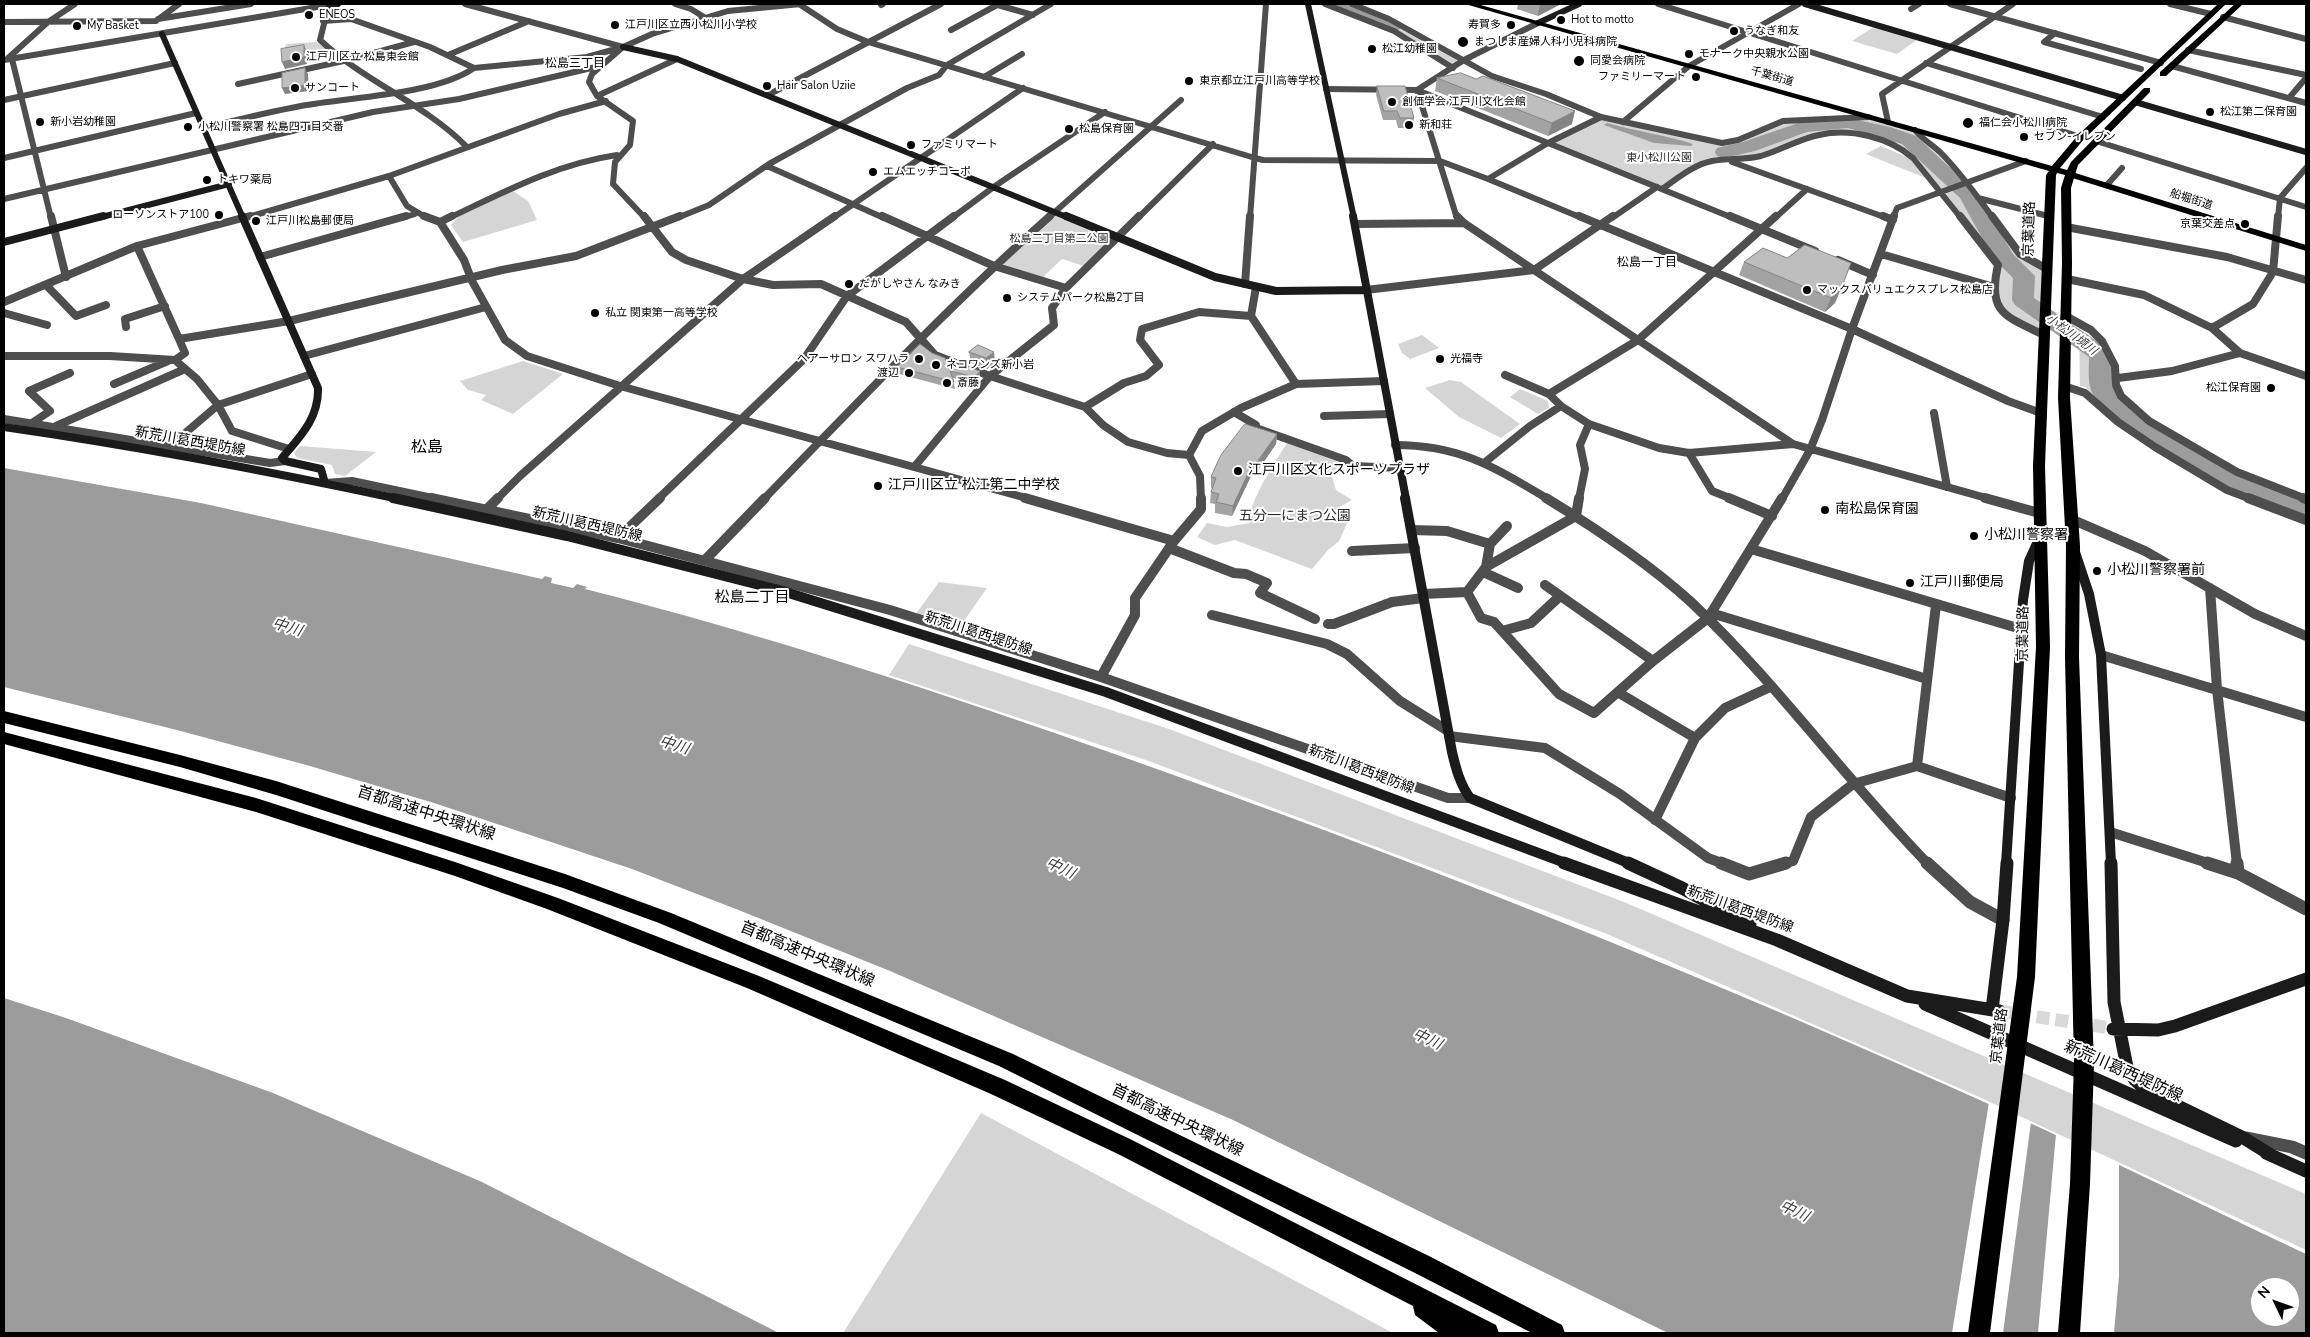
<!DOCTYPE html>
<meta charset="utf-8">
<style>
body{margin:0}
#map{position:relative;width:2310px;height:1337px;overflow:hidden;background:#fff;font-family:"Nunito Sans",sans-serif}
canvas{display:block}
.frame{position:absolute;inset:0;border:5px solid #000;pointer-events:none}
.north{position:absolute;left:2250px;top:1277px;width:50px;height:50px;box-sizing:border-box;background:#fff;border:1px solid #999;border-radius:50%;rotate:312deg;font-size:14px;font-weight:700;line-height:20px;text-align:center;color:#000}
.north::after{content:'';display:block;margin:auto;width:18px;height:22px;background:#000;clip-path:polygon(50% 0,100% 100%,50% 72%,0 100%)}
</style>
<div id="map">
<canvas width="2310" height="1337"></canvas>
<div class="frame"></div>
<div class="north">N</div>
</div>
<script>
const g = document.querySelector('canvas').getContext('2d');
g.lineJoin = 'round';
function paint(path, color) {
  g.fillStyle = color;
  g.fill(path, 'evenodd');
}
function trace(path, color, width, dash) {
  g.strokeStyle = color;
  g.lineWidth = width;
  g.lineCap = dash ? 'butt' : 'round';
  g.setLineDash(dash || []);
  g.stroke(path);
}
function write(font, color, halo, rows, align = 'center') {
  g.font = font + ' "Nunito Sans","Noto Sans JP",sans-serif';
  g.lineWidth = 4;
  g.setLineDash([]);
  g.textBaseline = 'middle';
  g.strokeStyle = halo;
  g.fillStyle = color;
  for (const [text, x, y, turn = 0] of rows) {
    g.save();
    g.translate(x, y);
    g.rotate((+turn || 0) * Math.PI / 180);
    g.textAlign = isNaN(turn) ? turn : align;
    if (halo) g.strokeText(text, 0, 0);
    g.fillText(text, 0, 0);
    g.restore();
  }
}
paint(new Path2D(`
 M1328,4H1350L1388,20L1462,60L1453,66L1395,31Z
 M1875,26L1918,39L1897,54L1852,41Z
 M316,42L334,53L308,58V51L283,55L286,44Z
 M1601,117L1722,143L1781,121L1868,117L1915,130L1940,152L2020,254L2047,269L2044,335L2016,321L1996,302L1998,265L1913,158L1873,138L1831,133L1760,156L1704,163L1662,189L1548,143Z
 M1881,146L1909,158L1926,178L1866,154Z
 M513,191L528,201L537,220L463,242L451,225L459,216Z
 M1055,214L1112,238L1084,266L1062,259L1042,278L997,265Z
 M2079,328L2104,346L2109,358L2108,387L2115,398L2144,423L2234,475L2306,502V516L2228,487L2157,445L2120,421L2085,387L2080,386Z
 M1422,335L1439,348L1410,359L1402,353L1398,344Z
 M523,361L563,374L513,414L481,400L486,395L468,390L460,381Z
 M1450,380L1461,382L1520,424L1501,438L1459,417L1425,388Z
 M1520,389L1548,401L1549,408L1538,414L1510,397Z
 M1287,443L1339,462L1332,477L1336,490L1352,500L1338,508L1349,519L1339,541L1328,550L1312,569L1235,540L1215,545L1197,537L1207,523L1227,527L1250,523C1247,503 1276,461 1287,443Z
 M300,446L376,452L345,476L335,474L332,465L297,458L294,453Z
 M939,582L987,588L959,628L915,615Z
 M909,644L1169,729L1624,902L2306,1194V1250L1977,1096L1607,934L1146,760L889,675Z
 M981,1113L1393,1333H843Z`), '#d5d5d5');
paint(new Path2D(`
 M1607,123C1635,131 1665,135 1693,144L1691,146L1654,143L1604,125Z
 M4,468L201,503L542,579L545,576L552,578L551,583L573,588L577,584L587,587L585,589C768,635 948,695 1126,758C1406,857 1682,967 1953,1088C2072,1141 2189,1199 2306,1254V1333H1668L1233,1120L890,971L736,909L632,869L434,803L310,766L177,730L4,687ZM2260,1287H2290V1317H2260Z
 M4,998L66,1018L273,1093L482,1182L779,1333H4Z`), '#9c9c9c');
paint(new Path2D(`
 M1989,1102L2031,1122L2003,1333H1952Z
 M2056,1134L2119,1164V1276L2114,1333H2038Z`), '#fff');
paint(new Path2D(`
 M1330,4H1351L1398,25L1400,28L1398,31H1386L1332,7Z
 M1848,118L1890,127L1916,136L1975,191L2013,254L2035,276L2034,298L2108,349L2112,354L2115,390C2166,443 2238,473 2306,498V517C2255,505 2120,439 2093,394C2087,385 2089,367 2089,357L2015,305L2012,300L2013,278L1993,258L1960,198L1902,144L1848,128L1807,132L1755,151L1724,158L1717,156L1715,152L1717,148L1743,142L1804,121Z`), '#9c9c9c');
trace(new Path2D(`
 M1999,1011L2111,1028`), '#d9d9d9', 13, [13, 6]);
trace(new Path2D(`
 M329,4L320,40C364,81 423,103 466,146
 M465,4L623,47
 M675,4L691,9L704,17
 M799,4L837,29L868,42L1255,158L1263,160L1440,161L1488,179
 M994,4L1033,15
 M1325,4L1394,31L1453,68
 M1352,4L1389,19L1492,76L1546,94L1601,117L1722,143L1738,140L1783,121L1868,117
 M1658,4L2081,137
 M1950,4L2161,63
 M2170,4L2211,14
 M881,5L883,4
 M1911,9L1919,4
 M2223,17L2306,39
 M160,18L179,4
 M158,19L251,4
 M323,21L351,19L430,47L474,68
 M4,22L156,21
 M951,30L997,5
 M2055,33L2044,42L2141,69
 M623,47L592,74L589,82L597,96L633,121L630,145L615,162L613,184L645,218
 M2188,50L2306,75
 M448,55L529,21
 M7,59L48,22L75,4
 M12,59L51,218
 M4,60L329,5
 M1926,63L2103,117
 M2172,66L2306,103
 M984,77L1022,54
 M238,84L348,60L414,42
 M1326,89L1417,90L1548,143L1601,117
 M1417,90L1456,215L1459,218
 M1417,90L1464,60L1538,23
 M768,95L941,4
 M597,96L677,59
 M2289,98L2306,78
 M4,100L175,63
 M1623,122L1689,66L1799,4
 M1888,122L1882,94L2013,4
 M204,128C236,120 268,112 301,106C349,97 435,95 474,68L587,57L623,47L652,34L728,11L801,4
 M1915,130C1923,140 1933,145 1941,153C1961,173 1977,196 1993,218
 M2096,141L2306,207
 M4,158L196,113
 M1732,162L1887,218
 M767,166L884,218
 M389,176L407,206L427,218
 M2107,185L2122,168
 M1662,189C1678,178 1693,165 1712,161C1728,158 1745,160 1761,156C1781,150 1799,139 1819,135C1850,128 1889,137 1913,158L1961,218
 M1978,198L2048,216
 M4,199L373,112L459,99L600,66
 M245,218L389,176L559,114L606,101
 M402,218L415,214
 M449,218C504,192 556,164 617,155
 M677,218L709,205L769,164L907,88L939,75L947,65L1051,4
 M833,218L1023,88
 M952,218L995,186L1105,112
 M1048,218L1181,100
 M1138,218L1213,144
 M1250,218L1266,4
 M1582,218L1488,179L1548,143L1733,218
 M1612,218L1657,187
 M1775,218L1807,189
 M1893,218L1897,208L2026,161
 M2278,218L2280,198L2306,168`), '#4e4e4e', 6);
trace(new Path2D(`
 M51,216L66,277
 M424,216L440,222L464,260L472,281L505,340L527,356L620,386L1030,499
 M644,216L672,252L686,260L743,279L773,285L821,284L906,322L935,355L990,376L1085,407L1103,425L1128,442L1167,453L1189,455
 M882,216L994,266L1066,288
 M1457,216L1464,223L1793,444L1990,499
 M1579,216L1852,329L2008,401L2041,413
 M1730,216L1815,251
 M1883,216L1893,220
 M1960,216L1998,265C1987,313 2005,316 2044,335
 M1992,216L2020,254L2047,269
 M440,222L452,216
 M1355,224L1464,223
 M2066,227L2227,257L2306,280
 M137,246L179,339
 M1881,254L1994,287
 M260,257L406,216
 M1838,260L1873,275
 M2067,279L2144,295L2212,328L2240,353L2306,376
 M1245,284L1250,216
 M46,285L76,316L106,305
 M1256,287L1251,316L1296,384
 M1366,290L1534,270L1613,216
 M4,302L137,246L250,216
 M4,313L47,325
 M2066,316L2091,330L2102,341L2115,366L2116,385L2121,396L2149,421L2237,472L2306,499
 M126,327L125,319L165,306
 M2212,328L2253,304L2273,272L2278,216
 M4,356H110L175,360L197,379L218,405L232,431L289,449
 M304,356L486,307
 M175,360L185,353L179,339L289,321L502,270L576,256L680,216
 M1505,375L1549,394
 M2118,378L2172,371L2240,353
 M114,384L168,361
 M2064,386L2085,393L2118,422L2155,447L2227,490L2251,499
 M1561,406L1589,424L1659,448L1689,453L1793,444
 M1085,407L1124,383L1146,376L1159,365L1140,340L1142,329L1199,312L1251,316
 M1234,412L1256,425V428L1346,460L1353,466L1400,468
 M1934,413L1947,487
 M1324,416L1390,414
 M4,419L270,463L285,461
 M32,423L50,411L29,391L70,373
 M56,426L185,369
 M1395,445C1460,445 1494,467 1548,499
 M170,446L218,405L312,374
 M1689,453L1712,491L1732,499
 M1189,455L1202,431L1241,408L1296,384L1384,381
 M1189,455L1200,476L1201,499
 M1484,463L1530,426L1561,406L1549,394L1638,340L1776,216
 M915,466L990,376L1054,325L1052,308L1066,288L1139,216
 M325,483L352,481L437,499
 M497,499L520,476L743,279L835,216
 M658,499L804,359L847,296L954,216
 M764,499C857,403 949,306 1050,216
 M1579,499L1585,469L1580,445L1589,424
 M1782,499L1810,450L1822,420L1852,329L1894,216`), '#4e4e4e', 8);
trace(new Path2D(`
 M431,498L618,538L890,610L1101,677L1448,798H1470
 M1025,498L1174,541
 M1546,498C1597,529 1647,562 1691,602C1777,683 1846,780 1928,864
 M1729,498L1772,516
 M1985,498L2039,513
 M2248,498L2306,520
 M2303,498L2306,499
 M487,509L498,498
 M2071,519L2145,551L2255,614L2306,636
 M1507,526L1490,544L1486,567L1576,516L1579,498
 M1412,530L1447,531L1490,544
 M618,538L660,498
 M1169,548L1234,573L1246,574L1267,583L1260,593L1315,619
 M1751,549L2021,629
 M1352,551L1415,548
 M705,560L765,498
 M1483,572L1518,588
 M1545,585L1653,661
 M2210,588L2217,689L2237,864
 M1467,592L1481,618L1494,622L1559,694L1594,713L1653,661L1708,618L1782,498
 M1423,594L1467,592L1486,567
 M1711,613L1927,679
 M1212,615L1327,644L1347,654L1400,701L1448,731
 M1328,624H1334L1392,602L1423,598
 M1502,631L1531,623L1560,596
 M2101,655L2306,717
 M1101,677L1135,615V598L1174,541L1201,509V498
 M1619,693L1695,738
 M1449,736L1545,748L1620,794L1708,858L1724,864
 M1917,766L2011,798
 M1655,820L1695,738L1725,708L1770,687
 M2110,832L2211,864
 M1782,864L1793,861L1811,817L1853,784L1917,766L1936,605`), '#4e4e4e', 10);
trace(new Path2D(`
 M1721,863L1749,874L1786,863
 M1927,863L1970,902L2003,920
 M2207,863L2238,873L2306,909
 M2237,863L2238,873
 M2247,1138L2292,1147L2306,1153`), '#4e4e4e', 13);
trace(new Path2D(`
 M1308,4L1354,218
 M1805,4L2123,98
 M329,5L338,4
 M1538,23L1579,4
 M162,34L243,218
 M623,47L677,59L1069,218
 M2135,102L2306,152
 M98,218L229,184`), '#1b1b1b', 6);
trace(new Path2D(`
 M242,216L318,388C319,418 300,437 282,458L285,461L321,469L325,483
 M1066,216L1215,277L1276,291L1366,290
 M1353,216L1406,499
 M4,242L103,216
 M4,427C136,446 268,471 399,499`), '#1b1b1b', 8);
trace(new Path2D(`
 M393,498L567,536L779,590L1106,692L1568,864
 M1405,498L1452,752C1456,769 1460,784 1470,798L1631,864
 M2075,552L2089,594L2101,655L2111,864
 M2006,864L2023,600L2029,561L2040,537`), '#1b1b1b', 10);
trace(new Path2D(`
 M1564,863L1777,940L1907,996L1999,1011
 M1628,863L1682,888L1750,925
 M2111,863L2114,1002L2127,1067L2135,1080L2147,1091L2242,1137L2271,1155
 M1925,1004L2236,1141
 M1992,1010L2003,920L2007,863
 M2113,1029L2158,1030L2175,1026L2306,979
 M2266,1153L2306,1171`), '#1b1b1b', 13);
paint(new Path2D(`
 M2066,172H2072L2306,245V251L2066,176Z`), '#000');
paint(new Path2D(`
 M1465,4H1477L2052,166L2078,135L2218,4H2226L2084,139L2060,168L2067,170L2071,162L2144,88H2150V92L2078,165L2071,188L2072,263L2070,398L2080,546L2079,657L2094,1063L2090,1184L2080,1333H2058L2070,1184L2074,1063L2065,657L2066,546L2058,398L2062,263L2061,188L2065,175L2057,173L2056,175L2045,466L2050,647L2035,977L1990,1333H1968L2017,977L2036,647L2033,466L2046,175L2049,171Z
 M2235,4H2243L2166,76H2160V72Z
 M4,711L180,755L276,781L565,874L671,913L1013,1054L1431,1257L1562,1325L1565,1333H1532L1415,1273L999,1066L659,923L563,888L276,795L180,767L4,723Z
 M4,732L256,798L455,862L558,898L759,976L1005,1080L1132,1140L1496,1325L1499,1333H1439L1415,1315L1413,1306L1118,1154L991,1094L747,988L547,909L455,876L256,812L4,744Z`), '#000');
paint(new Path2D(`
 M1518,4H1561L1538,16L1517,9Z
 M1437,78L1572,124L1548,136L1435,91Z
 M1377,86L1414,118L1413,128H1398L1396,120H1383L1376,95Z
 M1805,245L1835,303L1825,312L1739,275L1744,262L1787,258Z
 M978,345L995,362L987,369L971,363L969,352Z
 M897,367L950,371H980V378L976,385L953,378L955,389L899,374Z
 M1277,434L1276,444L1254,476H1251L1232,516L1215,513V504L1210,503L1211,492L1212,488H1211V477Z`), '#a3a3a3');
paint(new Path2D(`
 M1540,4H1561L1538,16Z
 M304,45L307,52V64L285,69L282,62Z
 M305,68L308,74L309,91L285,94L282,88Z
 M1575,111L1572,124L1548,136L1552,123Z
 M1841,289L1835,303L1825,312L1831,298Z
 M994,352L995,362L987,369L986,358Z
 M980,371V378L976,385L975,377Z
 M1277,434L1276,444L1254,476L1255,465Z
 M1252,465L1251,476L1232,516L1233,506Z`), '#858585');
const building = new Path2D(`
 M304,45V57L282,62L281,49Z
 M305,68V85L282,88V73Z
 M1461,73L1476,79L1483,76L1575,111L1552,123L1437,78Z
 M1377,86H1405L1414,118H1400L1397,111H1384Z
 M1805,245L1851,263L1841,289L1831,298L1744,262L1763,248L1787,258Z
 M920,344L932,353L945,358L950,371L959,364L980,371L975,377L950,371L954,382L897,367Z
 M978,345L994,352L986,358L969,352Z
 M1245,424L1277,434L1255,465H1252L1233,506L1216,502L1219,494L1211,492L1216,478L1211,477L1214,470L1221,455Z`);
paint(building, '#bebebe');
trace(building, '#858585', 1);
for (const [x, y, r, color] of [
 [309,15,5,"#000"],
 [1561,20,5,"#000"],
 [615,25,5,"#000"],
 [1511,25,5,"#000"],
 [77,26,5,"#000"],
 [1734,31,5,"#000"],
 [1463,42,6,"#000"],
 [1372,49,5,"#000"],
 [1689,54,5,"#000"],
 [296,57,5,"#000"],
 [1579,61,6,"#000"],
 [1696,77,5,"#000"],
 [1189,81,5,"#000"],
 [767,86,5,"#000"],
 [295,88,5,"#000"],
 [1392,102,5,"#000"],
 [2210,112,5,"#000"],
 [40,122,5,"#000"],
 [1968,123,6,"#000"],
 [1409,125,5,"#000"],
 [188,127,5,"#000"],
 [1069,129,5,"#000"],
 [2024,137,5,"#000"],
 [911,145,5,"#000"],
 [873,172,5,"#000"],
 [207,180,5,"#000"],
 [219,215,5,"#000"],
 [256,221,5,"#000"],
 [2245,224,5,"#000"],
 [849,284,5,"#000"],
 [1807,290,5,"#000"],
 [1007,298,5,"#000"],
 [595,313,5,"#000"],
 [919,359,5,"#000"],
 [1440,359,5,"#000"],
 [936,365,5,"#000"],
 [909,373,5,"#000"],
 [947,383,5,"#000"],
 [2271,388,5,"#000"],
 [1238,471,5,"#000"],
 [878,486,5,"#000"],
 [1825,510,5,"#000"],
 [1974,536,5,"#000"],
 [2097,571,5,"#000"],
 [1910,583,5,"#000"]
]) {
  const dot = new Path2D();
  dot.arc(x, y, r, 0, 2 * Math.PI);
  g.fillStyle = color;
  g.fill(dot);
  trace(dot, '#fff', 2);
}
write('11px', '#000', '#fff', [
 ["ENEOS",319,15],
 ["Hot to motto",1571,20],
 ["江戸川区立西小松川小学校",625,25],
 ["寿賀多",1501,25,"right"],
 ["My Basket",87,26],
 ["うなぎ和友",1744,31],
 ["まつしま産婦人科小児科病院",1474,42],
 ["松江幼稚園",1382,49],
 ["モナーク中央親水公園",1699,54],
 ["江戸川区立 松島東会館",306,57],
 ["同愛会病院",1590,61],
 ["ファミリーマート",1686,77,"right"],
 ["東京都立江戸川高等学校",1199,81],
 ["Hair Salon Uziie",777,86],
 ["サンコート",305,88],
 ["創価学会 江戸川文化会館",1402,102],
 ["松江第二保育園",2220,112],
 ["新小岩幼稚園",50,122],
 ["福仁会小松川病院",1979,123],
 ["新和荘",1419,125],
 ["小松川警察署 松島四丁目交番",198,127],
 ["松島保育園",1079,129],
 ["セブン-イレブン",2034,137],
 ["ファミリマート",921,145],
 ["エムエッチコーポ",883,172],
 ["トキワ薬局",217,180],
 ["ローソンストア100",209,215,"right"],
 ["江戸川松島郵便局",266,221],
 ["京葉交差点",2235,224,"right"],
 ["だがしやさん なみき",859,284],
 ["マックスバリュエクスプレス松島店",1817,290],
 ["システムパーク松島2丁目",1017,298],
 ["私立 関東第一高等学校",605,313],
 ["ヘアーサロン スワハラ",909,359,"right"],
 ["光福寺",1450,359],
 ["ネコワンズ新小岩",946,365],
 ["渡辺",899,373,"right"],
 ["斎藤",957,383],
 ["松江保育園",2261,388,"right"]
], 'left');
write('11px', '#000', '#fff', [
 ["千葉街道",1772,77,16],
 ["船堀街道",2191,200,18]
]);
write('11px', '#2c2c2c', '#fff', [
 ["東小松川公園",1659,158],
 ["松島二丁目第二公園",1059,239]
]);
write('12px', '#000', '#fff', [
 ["松島三丁目",575,64],
 ["松島一丁目",1647,263]
]);
write('italic 12px', '#3d3d3d', '#fff', [
 ["小松川境川",2071,335,36]
]);
write('14px', '#000', '#fff', [
 ["京葉道路",2030,229,-88],
 ["新荒川葛西堤防線",190,442,10],
 ["新荒川葛西堤防線",587,525,13],
 ["新荒川葛西堤防線",978,634,18],
 ["京葉道路",2024,634,-89],
 ["新荒川葛西堤防線",1361,770,21],
 ["新荒川葛西堤防線",1740,910,20],
 ["京葉道路",2000,1036,-83]
]);
write('14px', '#000', '#fff', [
 ["江戸川区文化スポーツプラザ",1248,471],
 ["江戸川区立 松江第二中学校",888,486],
 ["南松島保育園",1835,510],
 ["小松川警察署",1984,536],
 ["小松川警察署前",2107,571],
 ["江戸川郵便局",1920,583]
], 'left');
write('14px', '#2c2c2c', '#fff', [
 ["五分一にまつ公園",1295,517]
]);
write('15px', '#000', '#fff', [
 ["松島二丁目",752,598]
]);
write('italic 15px', '#3d3d3d', '#fff', [
 ["中川",287,628,17],
 ["中川",674,746,17],
 ["中川",1060,869,25],
 ["中川",1427,1040,25],
 ["中川",1794,1212,25]
]);
write('16px', '#000', '#fff', [
 ["松島",427,448]
]);
write('16px', '#000', '#fff', [
 ["首都高速中央環状線",426,814,18],
 ["首都高速中央環状線",807,955,23],
 ["新荒川葛西堤防線",2123,1072,24],
 ["首都高速中央環状線",1177,1121,26]
]);
</script>
